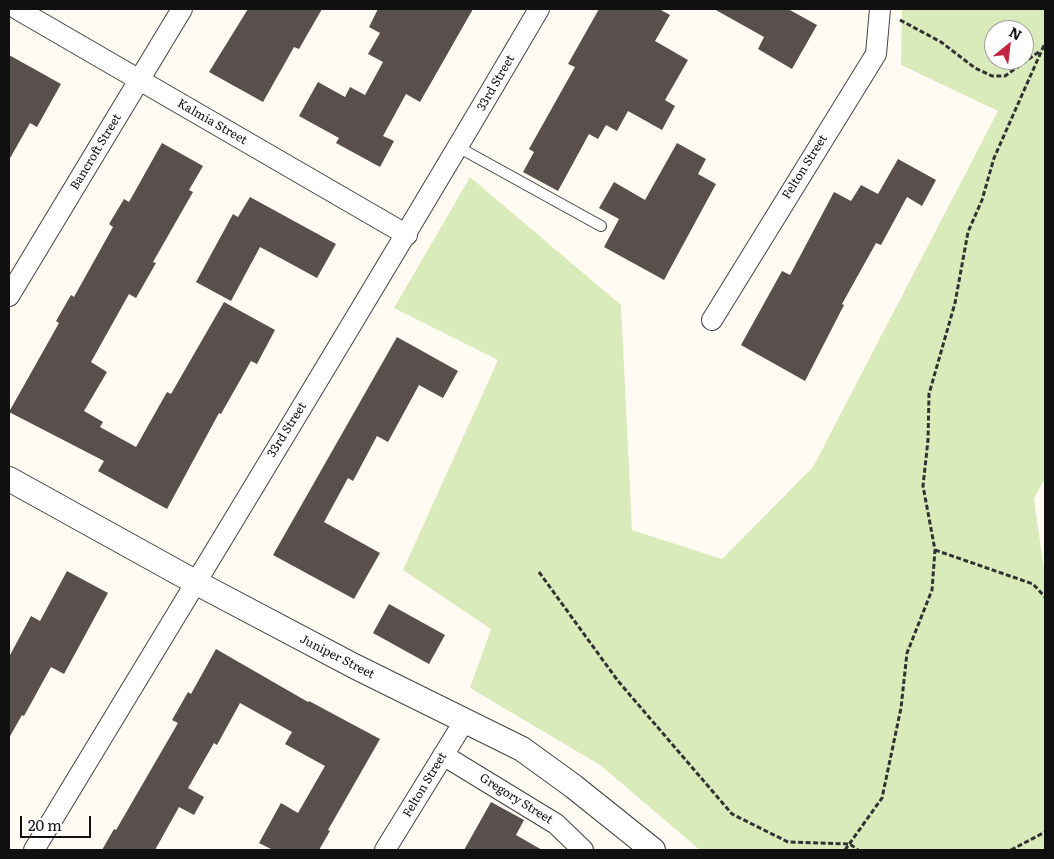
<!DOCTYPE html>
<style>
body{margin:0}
#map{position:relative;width:1054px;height:859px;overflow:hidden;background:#fffbf3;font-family:Literata,serif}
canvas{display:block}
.frame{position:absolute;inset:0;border:10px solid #101010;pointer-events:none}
.north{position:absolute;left:984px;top:20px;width:50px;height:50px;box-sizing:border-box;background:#fff;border:1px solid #9f9f9f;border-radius:50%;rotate:29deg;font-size:14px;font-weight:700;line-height:20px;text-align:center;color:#101010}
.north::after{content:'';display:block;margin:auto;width:18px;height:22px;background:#c4243f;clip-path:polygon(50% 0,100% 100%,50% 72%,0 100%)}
.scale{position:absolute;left:20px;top:816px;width:71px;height:22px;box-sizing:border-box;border:2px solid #101010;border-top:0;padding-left:6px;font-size:15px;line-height:18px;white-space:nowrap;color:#101010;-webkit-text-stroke:4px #fff;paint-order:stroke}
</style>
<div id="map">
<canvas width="1054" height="859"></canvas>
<div class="frame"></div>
<div class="north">N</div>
<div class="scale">20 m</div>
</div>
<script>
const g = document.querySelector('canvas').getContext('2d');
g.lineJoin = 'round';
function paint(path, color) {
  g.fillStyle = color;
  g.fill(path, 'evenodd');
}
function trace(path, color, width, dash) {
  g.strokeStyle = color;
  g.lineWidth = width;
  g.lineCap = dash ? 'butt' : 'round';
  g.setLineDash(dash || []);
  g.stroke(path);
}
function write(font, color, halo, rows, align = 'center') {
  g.font = font + ' Literata,serif';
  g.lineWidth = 5;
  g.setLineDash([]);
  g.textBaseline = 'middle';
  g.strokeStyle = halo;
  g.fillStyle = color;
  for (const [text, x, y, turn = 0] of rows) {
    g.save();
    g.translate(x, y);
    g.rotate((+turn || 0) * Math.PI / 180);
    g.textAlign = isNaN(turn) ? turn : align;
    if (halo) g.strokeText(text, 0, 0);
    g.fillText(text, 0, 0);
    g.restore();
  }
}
paint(new Path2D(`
 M902,9H1045V478L1034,499L1045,577V850H700L600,765L470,688L491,629L403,570L498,360L394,308L470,177L621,305L632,530L722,559L813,467L998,111L901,65ZM994,30H1024V60H994Z`), '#daebbb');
paint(new Path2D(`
 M248,9H322L299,49L294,47L263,102L209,72Z
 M378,9H473L420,102L406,94L383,136L394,141L380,167L336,143L339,138L299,116L318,82L345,97L350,87L365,95L383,62L368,54L380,33L369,27Z
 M599,9H659L670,15L655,41L688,60L665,100L675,106L662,130L628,111L617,131L606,125L598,139L589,134L558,191L523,172L534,152L529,149L575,67L568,64Z
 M714,9H788L817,25L792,69L758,49L764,37Z
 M9,55L61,84L37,127L30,123L9,160Z
 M162,143L203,166L189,190L193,192L153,262L156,263L136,298L129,294L91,362L107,372L84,411L103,422L100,427L136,447L167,392L171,394L224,302L275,330L257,364L251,361L221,414L219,413L167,509L98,471L104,461L9,412L59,323L56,321L71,295L74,297L113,227L109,224L124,199L129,202Z
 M677,143L706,159L698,174L716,184L664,280L604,247L619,219L599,208L614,182L645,200Z
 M898,159L936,180L922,206L907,197L881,245L876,243L842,304L844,305L805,381L741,345L782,271L790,275L834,192L851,201L861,185L878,194Z
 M250,197L336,244L317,278L260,247L231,301L196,282L233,214L238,217Z
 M397,337L458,371L443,398L419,385L388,442L377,436L353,481L348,478L324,522L380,553L354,599L273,555Z
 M67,571L108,593L64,674L51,667L24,716L22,715L9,738V657L31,616L40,621Z
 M389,604L445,635L429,664L373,633Z
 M216,649L308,702L309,701L380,739L328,830L330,831L319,850H273L259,843L281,803L298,813L325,766L285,744L292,732L240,703L217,745L214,743L188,788L204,797L194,815L179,807L155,850H102L114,829L116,830L178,723L172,720L188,692L191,694Z
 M491,802L524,820L516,835L542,850H464Z`), '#594f4c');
const service = new Path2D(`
 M458,147L601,226`);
const minor = new Path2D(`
 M17,9L407,235
 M9,296L182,9
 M712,320L876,54L880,9
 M443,755L556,824L583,850
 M34,850C203,570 374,291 539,9
 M385,850L465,720`);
const tertiary = new Path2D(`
 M9,479L195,582L354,666L522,749L573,786L653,850`);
trace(service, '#434343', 12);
trace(minor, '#434343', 22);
trace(tertiary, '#434343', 26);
trace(new Path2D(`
 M900,20L941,42L975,68L992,76H1005L1040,51
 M935,550L1033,584L1045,597
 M539,572L618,681L732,814L788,842L850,844L858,850
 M845,850L882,798L901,708L907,653L932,590L935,550L923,486L928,440L929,394L955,303L968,232L982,200L994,158L1045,43
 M1011,850L1045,832`), '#323232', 3, [5, 2.5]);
trace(service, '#fff', 10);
trace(minor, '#fff', 20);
trace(tertiary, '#fff', 24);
write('12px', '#101010', '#fff', [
 ["33rd Street",496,83,-60],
 ["Kalmia Street",212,122,30],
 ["Bancroft Street",96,152,-59],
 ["Felton Street",805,167,-58],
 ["33rd Street",287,430,-58],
 ["Juniper Street",337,657,27],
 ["Felton Street",425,785,-59],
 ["Gregory Street",516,799,32]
]);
</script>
